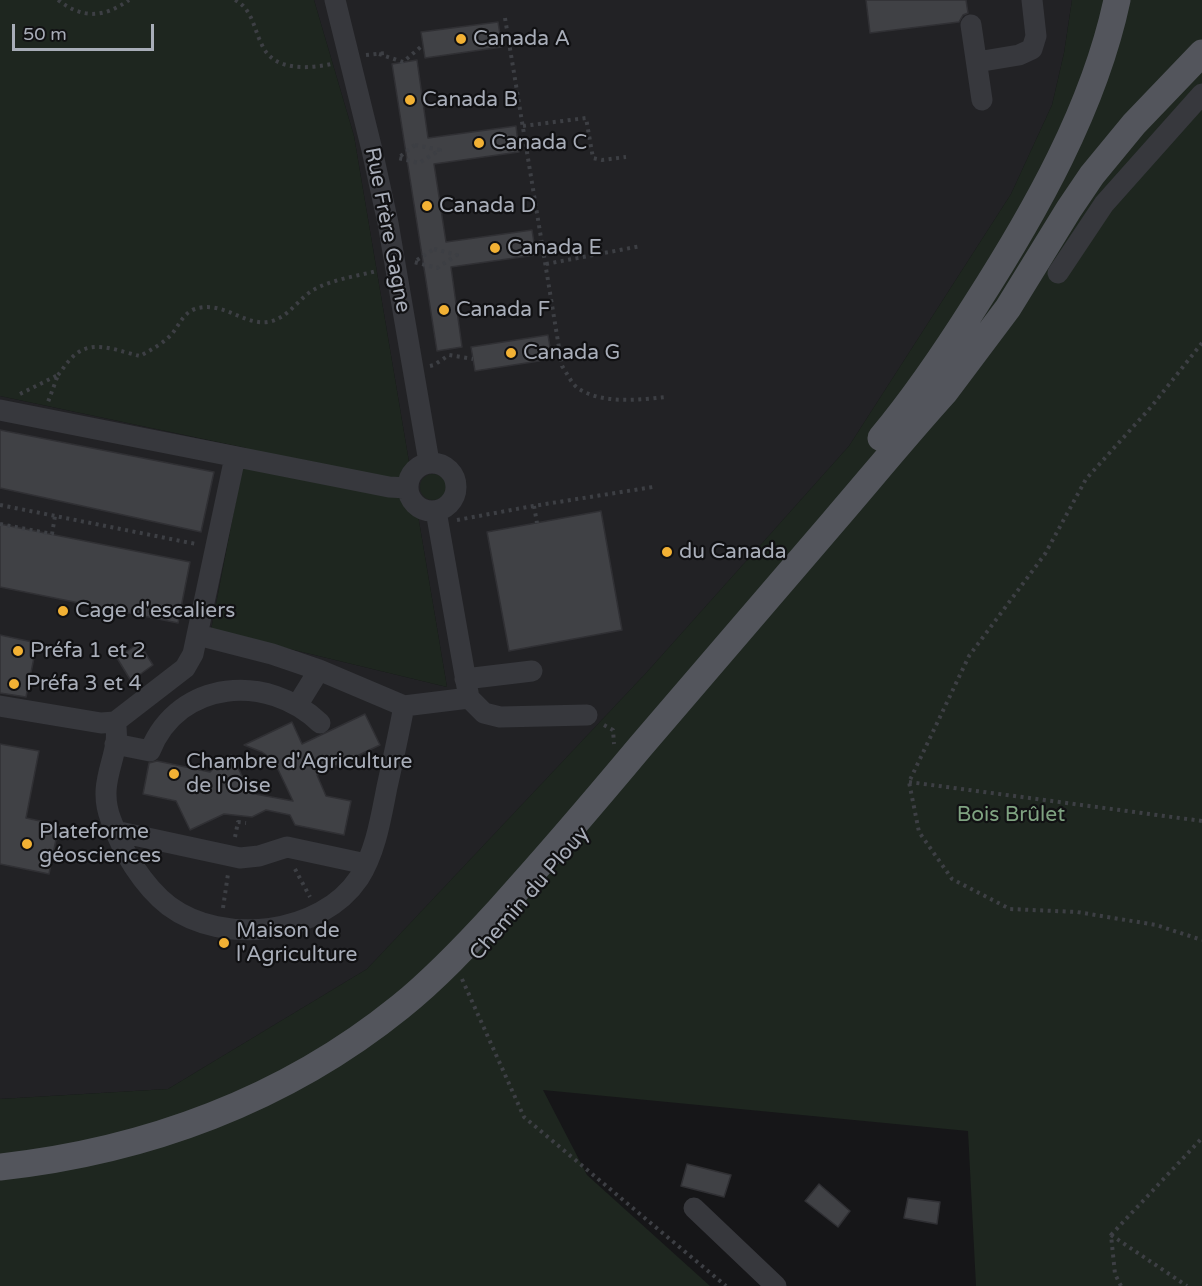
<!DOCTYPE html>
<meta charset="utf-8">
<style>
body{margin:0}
#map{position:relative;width:1202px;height:1286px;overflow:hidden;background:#161618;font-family:"Varela Round",sans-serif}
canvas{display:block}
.scale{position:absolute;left:12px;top:24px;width:142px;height:27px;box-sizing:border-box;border:3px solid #a8adb8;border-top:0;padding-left:8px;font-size:18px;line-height:21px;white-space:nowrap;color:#a8adb8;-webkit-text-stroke:4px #111113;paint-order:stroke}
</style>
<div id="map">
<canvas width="1202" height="1286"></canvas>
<div class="scale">50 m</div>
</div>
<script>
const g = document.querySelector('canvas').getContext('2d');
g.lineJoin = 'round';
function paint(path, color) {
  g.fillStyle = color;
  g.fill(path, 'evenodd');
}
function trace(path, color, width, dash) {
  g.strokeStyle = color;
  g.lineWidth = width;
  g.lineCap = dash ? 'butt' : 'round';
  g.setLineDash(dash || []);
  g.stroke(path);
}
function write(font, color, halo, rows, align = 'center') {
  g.font = font + ' "Varela Round",sans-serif';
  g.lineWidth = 4.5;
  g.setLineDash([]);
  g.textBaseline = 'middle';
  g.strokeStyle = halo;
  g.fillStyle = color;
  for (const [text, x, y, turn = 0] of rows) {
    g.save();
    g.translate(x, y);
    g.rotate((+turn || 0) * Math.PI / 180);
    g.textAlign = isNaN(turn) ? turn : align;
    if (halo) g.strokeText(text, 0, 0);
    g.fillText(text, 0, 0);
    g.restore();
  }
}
paint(new Path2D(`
 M314,0H1072L1064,53L1052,105L1011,194L849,446L647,672L367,969L168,1089L0,1099V396L246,448L211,630L447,687L354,136Z`), '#222225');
paint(new Path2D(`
 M0,0H314L354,136L447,687L211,630L246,448L0,396Z
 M1072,0H1202V1286H976L968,1131L543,1090L587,1175L710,1286H0V1099L168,1089L367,969L647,672L849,446L1011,194L1052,105L1064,53Z
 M420 487a13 13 0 1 1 26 0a13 13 0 1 1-26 0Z`), '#1e261f');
const building = new Path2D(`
 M866,0H966L968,13L963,15L959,22L870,33Z
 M498,22L502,47L425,58L421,32Z
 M417,60L428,138L516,126L519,152L434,164L446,242L532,230L536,255L451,267L462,347L437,351L392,64Z
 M548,335L552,359L475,371L471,347Z
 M0,430L214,472L201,532L0,488Z
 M601,511L622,630L509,651L487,532Z
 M0,524L190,562L178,623L0,587Z
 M0,635L37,643L26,697L0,693Z
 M139,643L153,665L131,681L117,658Z
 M365,714L380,745L317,775L326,796L351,801L344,835L295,825L290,815L266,810L252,817L224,814L190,830L176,801L143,794L149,763L157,761L210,772L222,760L232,755L250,793L293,801L274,761L262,752L244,745L292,722L302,744Z
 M0,744L39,751L26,818L59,825L49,874L0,864Z
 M687,1164L731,1175L724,1197L681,1186Z
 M819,1184L850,1211L838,1227L805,1201Z
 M908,1198L940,1202L937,1224L904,1218Z`);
paint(building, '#404145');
trace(building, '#303034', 1.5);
trace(new Path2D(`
 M58,0C83,19 103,18 129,0
 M235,0C253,9 254,31 263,47C275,71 309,69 331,64
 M505,18L562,366C567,373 572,385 579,389C603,404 638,400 665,397
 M379,54L403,62L423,45
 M366,55L385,53
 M523,126L586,118L593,158L602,160L626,157
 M415,145L440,150L419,163L398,158Z
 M434,249L457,255L437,268L414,262Z
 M546,264L641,246
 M1202,343L1151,407L1086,479L1045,554L969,656L909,782L919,832L952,879L1010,909L1077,912L1156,925L1202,940
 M430,366L434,365L449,355L473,359
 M58,375C63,369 69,359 76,354C94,339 121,352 140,356C151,350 162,344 171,335C179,326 183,313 195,309C225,299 248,331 275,320C291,314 300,297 315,289C334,279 357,276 377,271
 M20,394L58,375L48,402
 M0,505L196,544
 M534,506L537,523
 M457,520L533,506L653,487
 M0,524L52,534L55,516
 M604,725L613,730L614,744
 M909,782L1202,821
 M235,837L238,822L246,823
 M295,869L310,897
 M223,908L228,874
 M462,979L524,1117L726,1286
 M1111,1235L1187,1286
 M1121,1286L1115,1274L1111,1235L1202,1138`), '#3d3f44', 4, [3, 4.5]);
trace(new Path2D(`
 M335,0L372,150L388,223L429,462
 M971,25L982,100
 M977,62L1019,55L1032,49L1036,36L1032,0
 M1058,273L1104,204L1202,94
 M0,410L389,487L408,488
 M408 487a24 24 0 1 1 48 0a24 24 0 1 1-48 0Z
 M436,511L469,698
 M198,635L272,654L319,670
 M465,679L532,671
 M469,698L484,713L500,717L587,715
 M298,704L319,670L404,706
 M0,706L101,723L115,722L185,668L193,654L235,457
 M115,722C123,755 95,779 111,820C122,851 143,886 169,906C223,946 321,935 359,878C376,851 381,817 387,787C393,760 399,733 404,706L469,698
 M115,744L150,751C179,679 268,673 320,723
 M115,831L240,858L259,856L287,847L366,864
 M694,1208L776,1286`), '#37383d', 21);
trace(new Path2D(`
 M881,438C916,396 947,350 976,304C1035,212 1094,108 1117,0
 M0,1167C146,1151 285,1100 400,1007C436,978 468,944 499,910C547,857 594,802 640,747C704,672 769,597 834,521C871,478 907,434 945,392L1008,308L1069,209L1092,175L1134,124L1202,53`), '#53555c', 27);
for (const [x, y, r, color] of [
 [461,39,6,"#f2b134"],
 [410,100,6,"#f2b134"],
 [479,143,6,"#f2b134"],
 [427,206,6,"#f2b134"],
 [495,248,6,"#f2b134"],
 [444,310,6,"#f2b134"],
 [511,353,6,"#f2b134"],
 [667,552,6,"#f2b134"],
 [63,611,6,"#f2b134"],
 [18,651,6,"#f2b134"],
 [14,684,6,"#f2b134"],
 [174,774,6,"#f2b134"],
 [27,844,6,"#f2b134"],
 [224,943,6,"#f2b134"]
]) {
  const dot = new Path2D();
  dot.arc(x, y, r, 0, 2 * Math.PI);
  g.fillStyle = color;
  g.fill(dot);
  trace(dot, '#111113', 2);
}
write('21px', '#a8adb8', '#111113', [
 ["Canada A",473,39],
 ["Canada B",422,100],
 ["Canada C",491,143],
 ["Canada D",439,206],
 ["Canada E",507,248],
 ["Canada F",456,310],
 ["Canada G",523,353],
 ["du Canada",679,552],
 ["Cage d'escaliers",75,611],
 ["Préfa 1 et 2",30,651],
 ["Préfa 3 et 4",26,684],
 ["Chambre d'Agriculture",186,762],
 ["de l'Oise",186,786],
 ["Plateforme",39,832],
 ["géosciences",39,856],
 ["Maison de",236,931],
 ["l'Agriculture",236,955]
], 'left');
write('21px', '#a8adb8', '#111113', [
 ["Rue Frère Gagne",387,230,79],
 ["Chemin du Plouy",530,894,-49]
]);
write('21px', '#7fa381', '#111113', [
 ["Bois Brûlet",1011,815]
]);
</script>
